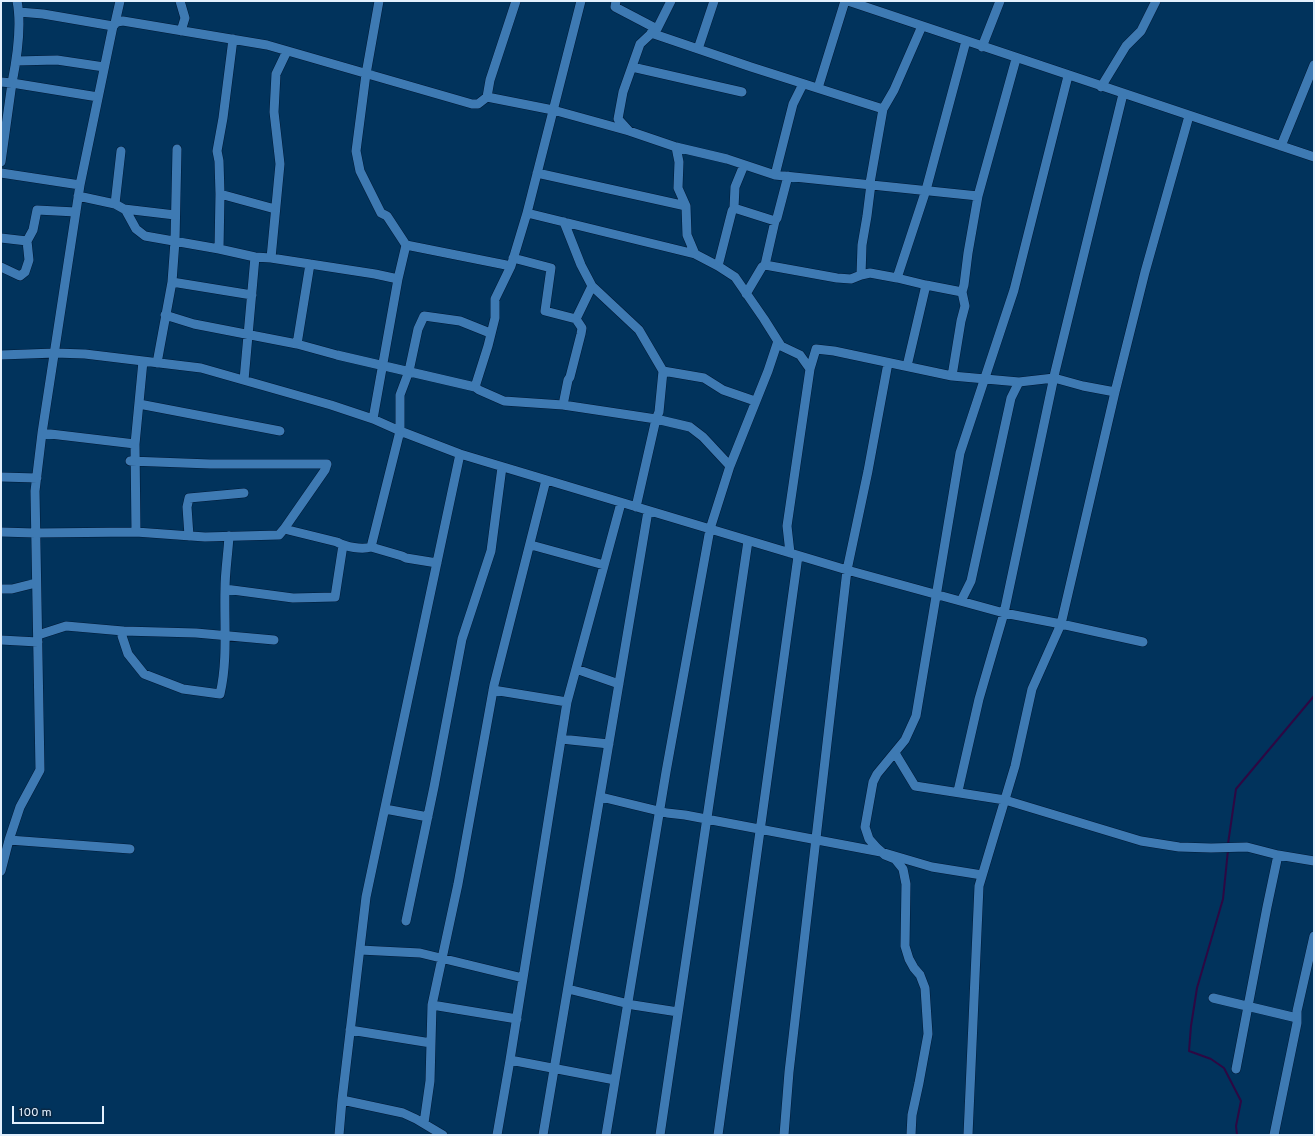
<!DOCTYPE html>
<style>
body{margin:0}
#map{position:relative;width:1315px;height:1136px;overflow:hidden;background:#01335c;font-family:Overpass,sans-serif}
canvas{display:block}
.frame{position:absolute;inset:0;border:2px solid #e3f0fd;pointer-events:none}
.scale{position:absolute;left:12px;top:1106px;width:92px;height:18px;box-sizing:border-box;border:2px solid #e3f0fd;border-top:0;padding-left:5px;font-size:12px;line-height:14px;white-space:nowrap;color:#e3f0fd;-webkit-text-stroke:3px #092946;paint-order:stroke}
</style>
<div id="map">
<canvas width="1315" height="1136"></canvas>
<div class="frame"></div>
<div class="scale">100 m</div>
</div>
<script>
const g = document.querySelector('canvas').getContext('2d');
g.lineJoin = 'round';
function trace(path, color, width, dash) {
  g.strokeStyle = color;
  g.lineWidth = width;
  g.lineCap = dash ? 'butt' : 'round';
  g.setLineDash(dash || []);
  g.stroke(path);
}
trace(new Path2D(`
 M1228,844L1236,789L1314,696
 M1228,850L1223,899L1197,988L1191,1026L1189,1051L1211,1059L1224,1068L1241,1101L1236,1126L1237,1135`), '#2d0843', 2);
const minor = new Path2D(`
 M17,1C22,26 17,58 12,83L98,97
 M180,1L185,18L181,31
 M379,1L366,74L356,151L360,171L381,213L387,216L406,245L511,266
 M616,1L615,7L657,29L671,1
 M848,1L1314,157
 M19,12L43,14L113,26
 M115,23L120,1
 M651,33L751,67L883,109
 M982,47L1000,1
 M698,49L714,1
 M16,61L57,60L104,67
 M632,67L742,92
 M1,82L12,83L1,162
 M1101,87L1126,46L1141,31L1156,1
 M818,88L845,1
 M487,97L553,110L629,131L676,147L727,159L775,175L978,196
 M629,131L618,119L623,92L640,44L655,30
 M1281,146L1314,65
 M676,147L679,162L678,188L686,206L687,235L695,254L718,266L735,277L764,319L781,346L800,355L810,369L787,526L790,553
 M1,173L80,185
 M537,173L686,206
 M775,175L793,104L803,84
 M220,194L275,209
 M78,196L115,204L124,209L175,215
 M115,204L121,151
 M734,208L775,221
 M125,209L136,229L145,236L219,249L255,257L271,258L375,274L398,279
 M527,213L695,254
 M564,222L581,265L592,286L639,330L663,371L659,412L656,419L636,507
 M1,238L27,241
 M219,249L220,194L219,161L217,151L223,118L233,39
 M271,258L280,164L274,112L276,74L287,51
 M513,258L551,268L545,311L576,319L592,286
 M765,265L837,278L851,279L861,275L870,273L897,278L926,285L962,292
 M718,266L732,211L734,208L735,187L744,165
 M1,267L20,276L25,272L29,260L27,241L33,230L37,210L76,212
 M861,275L862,245L867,216L871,184L870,183L883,109L894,90L922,26
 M897,278L926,190L966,41
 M172,282L252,295
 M746,294L762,267L765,265L775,221L777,218L788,176
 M165,315L194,324L297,344L337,355L475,387L479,390L504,401L563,405L656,419L690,427L703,437L730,466
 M297,344L310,264
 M1,355L55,353L85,354L201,368L331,405L373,419L400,431L460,454L847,570L1004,613L1061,624L1143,642
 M157,363L172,282L175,241L177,149
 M907,366L926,285
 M810,369L816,349L834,351L952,376L961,321L965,306L962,292L964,285L968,253L978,196L1016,59
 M663,371L704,378L723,390L755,401
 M952,376L1019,382
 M244,380L255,257
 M475,387L488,346L495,318V299L511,266L527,213L581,1
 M139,404L280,431
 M563,405L568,380L570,377L581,334L582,328L576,319
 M373,419L398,279L406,245
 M42,433L135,444
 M130,461L210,464H327L325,470L284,529L337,542C346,547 362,550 371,547L402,556L406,558L437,563
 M1,477L37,478
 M1,532L35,533L136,532L205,537L279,535L284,529
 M136,532L135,444L143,361
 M189,536L187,507L189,498L244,493
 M531,545L604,565
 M371,547L400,431V395L409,371L418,329L424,316L460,321L490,333
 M1,589H12L36,583
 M225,589L293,598L335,597L343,545
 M961,601L971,581L1011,398L1019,382L1054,378L1083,386L1115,392
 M123,631L122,636L128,654L144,674L183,689L220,694C228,660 224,624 225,589C225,572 228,554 229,536
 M38,635L66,626L123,631L196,633L274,640
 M1,640L38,642
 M576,669L619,684
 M493,690L567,702
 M561,739L609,744
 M895,753L915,786L1005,800L1141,841L1179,847L1211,848L1247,847L1278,855
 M958,791L979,699L1004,613L1055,372L1123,94
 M601,797L667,813L685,815L881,852L932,867L982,875
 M385,809L428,817
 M9,840L130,849
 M1,871L9,840L20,807L40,770L35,491L42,433L80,185L113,26L117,22L123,21L267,45L472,104H478L487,97L490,80L516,1
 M406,921L434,787L462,639L491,551L502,467
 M360,950L420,953L523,978
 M568,989L633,1005L678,1012
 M1213,998L1297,1018
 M432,1005L517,1019
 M350,1030L431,1043
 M510,1060L615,1080
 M1236,1069L1267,907L1278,855L1314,861
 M342,1100L403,1113L416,1119L443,1135
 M424,1123L430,1081L432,1005L458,884L494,685L546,480
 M339,1135L342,1100L366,897L460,454
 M497,1135L510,1060L567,702L621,503
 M543,1135L648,511
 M606,1135L666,772L710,529L730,466L768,371L778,341
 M660,1135L748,541
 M718,1135L798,556
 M784,1135L789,1072L847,570L868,471L888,363
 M911,1135L912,1115L919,1083L928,1034L925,988L920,975L914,968L909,959L905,946L906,884L903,869L895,859L885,855L877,848L869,839L865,827L873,782L877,774L905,740L916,716L960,453L1014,290L1068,76
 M968,1135L979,886L1015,766L1032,689L1061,624L1115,392L1145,272L1189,116
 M1274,1135L1297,1023V1011L1314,936`);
trace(minor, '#001a36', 10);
trace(minor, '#3e7ab3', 9);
</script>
